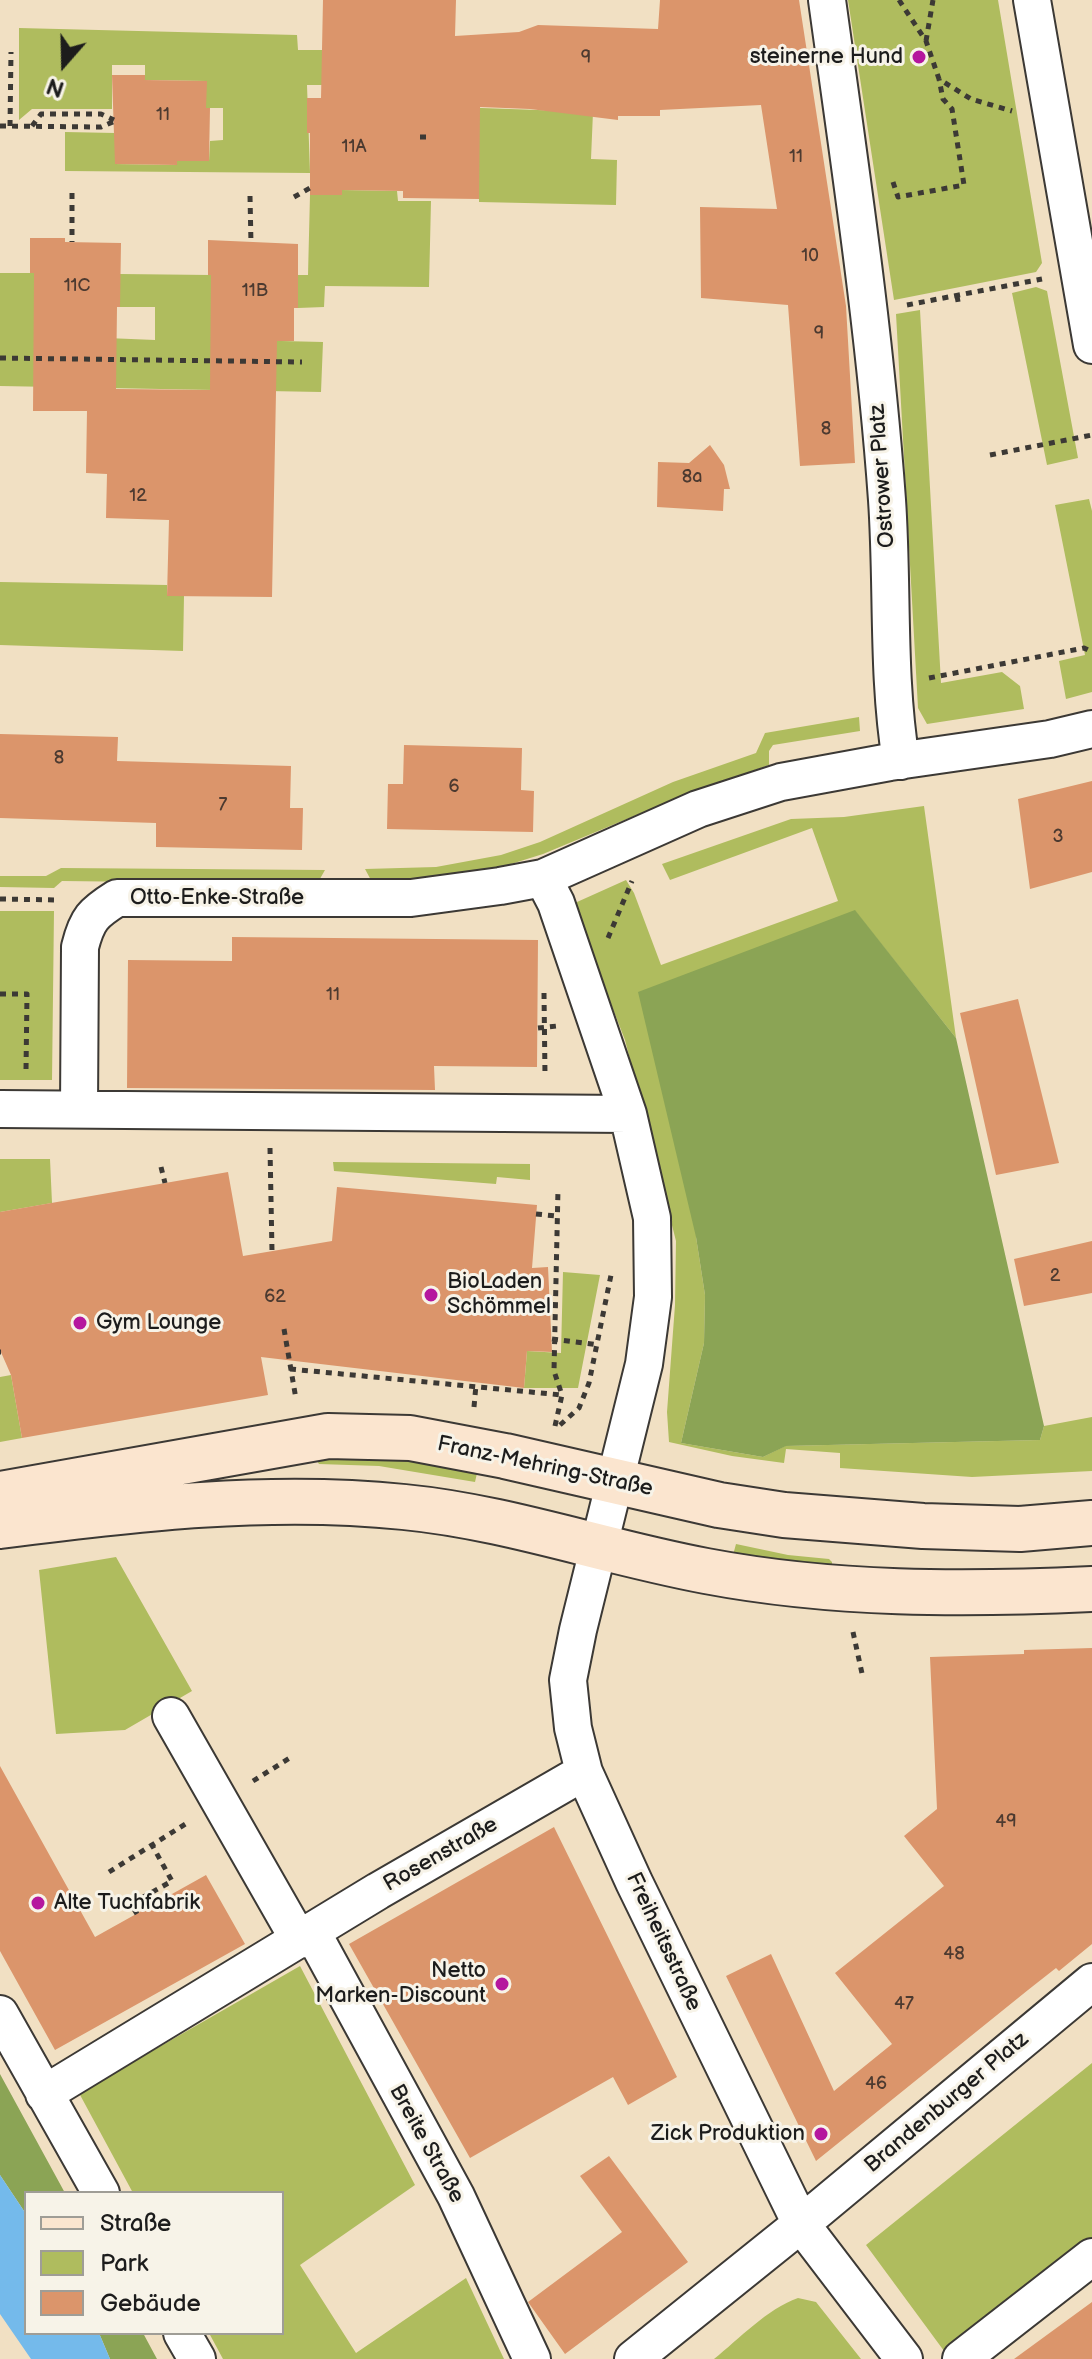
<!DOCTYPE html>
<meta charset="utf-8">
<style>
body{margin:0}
#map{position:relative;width:1092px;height:2359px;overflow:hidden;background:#f1e0c3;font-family:"Balsamiq Sans",sans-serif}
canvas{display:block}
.legend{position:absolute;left:24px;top:2191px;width:260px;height:144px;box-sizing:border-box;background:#f7f3e8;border:2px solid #9f9d96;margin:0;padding:10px 14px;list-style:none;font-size:24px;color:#1c1c1c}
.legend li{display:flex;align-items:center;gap:16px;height:40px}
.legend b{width:40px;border:2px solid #9f9d96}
.north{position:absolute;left:24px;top:24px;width:80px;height:80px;-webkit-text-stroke:6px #f7f3e8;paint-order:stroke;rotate:200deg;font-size:22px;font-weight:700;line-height:32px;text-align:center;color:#1c1c1c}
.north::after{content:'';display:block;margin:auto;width:28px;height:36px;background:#1c1c1c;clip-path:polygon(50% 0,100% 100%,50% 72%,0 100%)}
</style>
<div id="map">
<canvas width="1092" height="2359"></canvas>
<ul class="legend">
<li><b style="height:10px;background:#fbe5cf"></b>Straße</li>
<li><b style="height:22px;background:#afbc5e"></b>Park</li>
<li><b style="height:22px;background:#db956b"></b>Gebäude</li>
</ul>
<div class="north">N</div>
</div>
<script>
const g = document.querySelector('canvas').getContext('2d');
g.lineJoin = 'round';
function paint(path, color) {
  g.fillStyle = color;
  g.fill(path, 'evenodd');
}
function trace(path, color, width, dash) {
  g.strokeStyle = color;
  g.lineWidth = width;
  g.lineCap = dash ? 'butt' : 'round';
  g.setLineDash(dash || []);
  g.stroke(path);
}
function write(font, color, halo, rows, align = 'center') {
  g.font = font + ' "Balsamiq Sans",sans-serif';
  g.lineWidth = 6;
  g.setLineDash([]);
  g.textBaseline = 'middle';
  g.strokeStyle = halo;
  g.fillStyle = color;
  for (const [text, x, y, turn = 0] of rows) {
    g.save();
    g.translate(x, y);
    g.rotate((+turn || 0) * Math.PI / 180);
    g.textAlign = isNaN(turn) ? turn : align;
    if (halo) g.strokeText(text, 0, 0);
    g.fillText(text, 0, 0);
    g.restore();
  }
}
paint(new Path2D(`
 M848,0H998L1042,263L1036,272L894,300Z
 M19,28L297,35L298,50H322L454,107L593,112L591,159L617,160L616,205L479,202V168L339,85H307L310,173L65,171V132L115,133V164L176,165L177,161H209L210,141L223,140V108H206V81L145,80V65H112V109H32L19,120Z
 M342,190L397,191L398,201H431L429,287L325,286L324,307L298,308V275H308L310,195H341Z
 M0,273H34V335L155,340V307H120V274L211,275L240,340L323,342L321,392L0,386Z
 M1036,287L1047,291L1078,458L1047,465L1012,293Z
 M920,310L941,683L1002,672L1020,686L1024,709L927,724L918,708L896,314Z
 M1089,499L1092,511V692L1066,699L1059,661L1085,655L1055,505Z
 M0,582L167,585V595L184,596L183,651L0,645Z
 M859,717L860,731L773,745L769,751V765L682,796L543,854L495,869L431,879L372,882L365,869L436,867L501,855L540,842L673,782L756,753L765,733Z
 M924,806L956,1038L855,911L696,1237L705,1295L704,1343L681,1443L763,1457L785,1446L1040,1440L1044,1426L1092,1417V1471L972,1477L840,1468V1453L786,1449L784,1463L732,1456L669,1442L667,1412L675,1305L676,1241L625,1040L576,914L577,902L626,880L634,893L661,965L838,901L812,828L670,880L662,864L791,819L844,817Z
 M61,868L325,870L317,884L62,881L54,888L0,887V876H46Z
 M0,911H54L52,1080H0Z
 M0,1159H50L52,1203L0,1212Z
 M333,1162L530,1164V1180L497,1177L496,1184L334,1171Z
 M563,1272L600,1275L578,1388H524L527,1351L561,1353Z
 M11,1375L22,1438L0,1442V1377Z
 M320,1457L417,1459L478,1469L475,1482L379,1466L319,1464L317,1461Z
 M736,1544L788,1555L829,1559L832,1562V1566L733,1555Z
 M116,1557L192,1691L125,1730L56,1734L39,1570Z
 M300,1966L415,2185L300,2265L356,2353L466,2278L504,2359H223L209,2333H282V2193H133L79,2093Z
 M1092,2063V2243L947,2355L866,2245Z
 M798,2298L816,2302L861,2359H714C739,2339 767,2309 798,2298Z`), '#afbc5e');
paint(new Path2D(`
 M855,910L956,1038L1044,1426L1040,1440L786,1446L763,1457L681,1443L704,1343L705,1295L696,1237L638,992Z
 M0,2074L65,2193H26V2214L0,2175Z
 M99,2333H143L157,2359H110Z`), '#8ba455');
paint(new Path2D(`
 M0,2175L26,2214V2333H99L110,2359H31L0,2314Z`), '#74baeb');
paint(new Path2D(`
 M323,0H456L455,36L519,32L538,25L658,29L660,0H799L846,306L855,463L800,466L788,305L701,298L700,207L777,209L761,105L660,110V116H618V120L530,109L480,107L479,199L403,198V191L342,190V195H310V133H307V98H321Z
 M112,75H145V80L207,81L206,108H210L209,161H177V165L115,164Z
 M30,238H65V242L121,243L120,307H117L116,389L210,390L211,275H208V240L298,244V308H294V341H277L272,597L167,596L169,520L106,518L107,474L86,473L87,411H33L34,273H30Z
 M710,445L724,465L730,489H724L723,511L657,507L658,462L689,463Z
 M0,734L118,737L117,761L291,766L290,808H303L302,850L156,847V823L0,818Z
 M404,745L522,748L521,790L534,791L533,832L387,829L388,784H403Z
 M1092,781V872L1030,889L1018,799Z
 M232,937L538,940L537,1067L434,1066L435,1090L127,1088L128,960L232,961Z
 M1018,999L1059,1163L996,1175L960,1013Z
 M228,1172L243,1256L332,1241L337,1187L537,1205L532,1268L548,1267L552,1352L527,1351L524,1388L261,1357L268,1395L22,1438L11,1375L0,1350V1212Z
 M1092,1241V1293L1024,1306L1014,1259Z
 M1092,1648V1944L1059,1971L1056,1968L1028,1990L816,2161L726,1976L771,1954L834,2091L892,2044L835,1973L944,1886L904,1836L937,1809L930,1657L1024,1654V1650Z
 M0,1766L95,1937L206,1875L245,1944L55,2050L0,1951Z
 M554,1827L677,2077L628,2105L613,2077L470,2158L349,1944Z
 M609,2156L688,2262L565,2354L528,2302L622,2232L580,2176Z
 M1092,2302V2359H1014Z`), '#db956b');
const minor = new Path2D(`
 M827,0C850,167 875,332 887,500C893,587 887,675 901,761
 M1032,0L1092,345
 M543,878L556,903L628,1114L652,1218L653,1297L644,1364L578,1630L568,1680L573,1728L584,1772L634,1882L801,2224L904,2359
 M0,1109L628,1114
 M79,1109L80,947C87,919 93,913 117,898H411L500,886L543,878L698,809L781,782L890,762L1050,739L1092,729
 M171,1716L299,1940
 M312,1932L456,2196L532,2359
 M0,2014L101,2193
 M44,2094L378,1891L584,1772
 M182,2333L197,2359
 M633,2359L801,2224L1092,1982
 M961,2359L1092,2257`);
const secondary = new Path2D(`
 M0,1494L328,1436L410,1438L505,1456L719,1505L784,1515L923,1526L1020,1529L1092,1523
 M0,1526C135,1509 268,1493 404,1507C507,1517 604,1552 706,1571C833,1595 963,1595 1092,1589`);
trace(minor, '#3c3935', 40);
trace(secondary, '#3c3935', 48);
trace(new Path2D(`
 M899,0L926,41L939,79L971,99L1012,111
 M926,41L933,0
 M0,126L101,127L115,121
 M10,126L11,52
 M32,126L41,114H101L114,120
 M420,137H428
 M893,182L898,197L964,185L952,109L943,99L939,79
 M72,193V242
 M250,196L251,244
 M294,197L310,188
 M957,296L959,307
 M907,305L1042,279
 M0,358L302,362
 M990,455L1092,435
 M929,678L1084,648L1092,652
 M0,899L59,900
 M608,938L632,881
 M544,993L545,1075
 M0,994H27L26,1070
 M538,1028L557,1026
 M270,1148L272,1251
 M161,1167L165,1183
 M536,1214L556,1216
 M284,1329L296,1399
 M552,1339L599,1345
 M0,1352H1
 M290,1369L562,1395
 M474,1407L476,1385
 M560,1425L579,1408L589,1383L611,1275
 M555,1426L562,1395L554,1371L558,1189
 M853,1632L863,1678
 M253,1781L293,1756
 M109,1872L187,1823
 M137,1914L131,1904L172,1881L152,1845`), '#3c3935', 5, [6, 6]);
trace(minor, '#fff', 36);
trace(secondary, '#fbe5cf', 44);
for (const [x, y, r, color] of [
 [919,57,8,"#b5179e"],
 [431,1295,8,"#b5179e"],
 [80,1323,8,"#b5179e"],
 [38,1903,8,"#b5179e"],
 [502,1984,8,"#b5179e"],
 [821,2134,8,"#b5179e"]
]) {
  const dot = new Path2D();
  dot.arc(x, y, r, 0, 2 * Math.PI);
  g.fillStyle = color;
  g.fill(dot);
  trace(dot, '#f7f3e8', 3);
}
write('18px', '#4c3a30', null, [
 ["9",586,58],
 ["11",163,115],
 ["11A",354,147],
 ["11",796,157],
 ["10",810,256],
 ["11C",77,286],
 ["11B",255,291],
 ["9",819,334],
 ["8",826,429],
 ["8a",692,477],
 ["12",138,496],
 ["8",59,758],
 ["6",454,787],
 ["7",223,805],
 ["3",1058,837],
 ["11",333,995],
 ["2",1055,1276],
 ["62",275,1297],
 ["49",1006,1822],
 ["48",954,1954],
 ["47",904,2004],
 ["46",876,2084]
]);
write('22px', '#1c1c1c', '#f7f3e8', [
 ["steinerne Hund",903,57],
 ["BioLaden",447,1282,"left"],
 ["Schömmel",447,1307,"left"],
 ["Gym Lounge",96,1323,"left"],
 ["Alte Tuchfabrik",54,1903,"left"],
 ["Netto",486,1971],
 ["Marken-Discount",486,1996],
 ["Zick Produktion",805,2134]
], 'right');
write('22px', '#1c1c1c', '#f7f3e8', [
 ["Ostrower Platz",883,476,-94],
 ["Otto-Enke-Straße",217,898],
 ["Franz-Mehring-Straße",545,1467,12],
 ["Rosenstraße",441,1855,-30],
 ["Freiheitsstraße",663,1942,65],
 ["Brandenburger Platz",947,2103,-40],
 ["Breite Straße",426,2144,61]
]);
</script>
